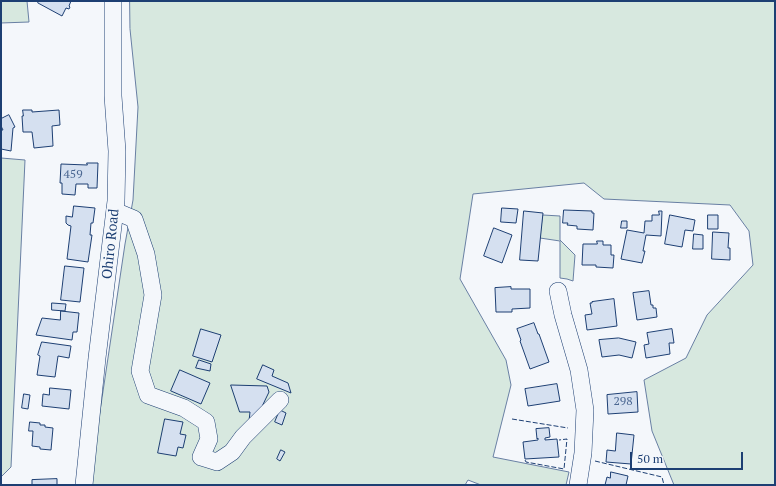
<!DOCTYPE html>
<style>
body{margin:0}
#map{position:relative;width:776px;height:486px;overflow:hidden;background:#f4f7fb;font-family:"PT Serif",serif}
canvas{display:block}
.frame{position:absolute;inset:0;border:2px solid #1d3f73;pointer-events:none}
.scale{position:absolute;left:630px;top:452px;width:113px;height:18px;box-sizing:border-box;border:2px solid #1d3f73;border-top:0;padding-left:5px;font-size:12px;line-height:14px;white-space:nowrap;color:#1d3f73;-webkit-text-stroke:3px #f4f7fb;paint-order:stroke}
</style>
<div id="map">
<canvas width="776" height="486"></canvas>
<div class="frame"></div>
<div class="scale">50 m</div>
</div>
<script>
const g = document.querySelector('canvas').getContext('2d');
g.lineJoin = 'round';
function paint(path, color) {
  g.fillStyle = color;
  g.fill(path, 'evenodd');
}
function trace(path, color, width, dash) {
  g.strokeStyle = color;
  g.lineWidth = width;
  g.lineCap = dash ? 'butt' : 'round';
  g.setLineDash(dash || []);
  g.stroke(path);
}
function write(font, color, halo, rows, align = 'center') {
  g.font = font + ' "PT Serif",serif';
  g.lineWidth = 3;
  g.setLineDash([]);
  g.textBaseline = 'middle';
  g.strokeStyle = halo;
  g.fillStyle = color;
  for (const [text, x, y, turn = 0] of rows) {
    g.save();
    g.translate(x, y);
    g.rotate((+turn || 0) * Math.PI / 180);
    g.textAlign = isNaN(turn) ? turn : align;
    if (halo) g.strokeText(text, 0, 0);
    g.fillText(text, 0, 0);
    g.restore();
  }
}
const green = new Path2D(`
 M1,1H27L29,22L1,23Z
 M130,1H775V485H674L652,431L644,380L686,358L707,315L753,265L749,231L730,205L604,199L584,183L473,194L460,279L506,360L511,385L493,457L569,472L566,485H481L468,480L465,485H89L125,244L133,200L138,107L130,29Z
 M1,158L25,160L11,467L1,477Z
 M543,215L560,216V240L575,255L573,281L567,279L560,278V241L540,238Z`);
paint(green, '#d7e8df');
trace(green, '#687fa3', 1);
const building = new Path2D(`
 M39,1H71L69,6L70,7L69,9L66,8L62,16L38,3Z
 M23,110H32V112L59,110L60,125L52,126L53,146L34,148L32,132H23L22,116H23Z
 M9,115L15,127L13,128L11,151L1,149V130H3L1,126V119Z
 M87,163H98L97,188H88V184H76L75,195L62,194V183H60L61,164L87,165Z
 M74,206L95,208L93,223H91L90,235H92L88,262L67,259L71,226L68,225L66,223V216L72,217Z
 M502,208L518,209L516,223L501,222Z
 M564,210L592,211V213H594L593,230L577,229V226L567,225L568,223H563Z
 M524,211L543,213L538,261L520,260Z
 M659,211H662L661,236L646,235L643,251H645L642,263L621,259L627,230L644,233L645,221H652V215H659Z
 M670,215L695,220L693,231L685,230L682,247L665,244Z
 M708,215H718V229H708Z
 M622,221H627V228H621Z
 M494,228L512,235L502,263L484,256Z
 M713,232L729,233L728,248H730V260L712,259Z
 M694,234L703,235V249H693Z
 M597,241H603V245H611V255H614L613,268L596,267V265H582L583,244H597Z
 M65,266L84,268L80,302L61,300Z
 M511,287V289H530V308L512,309V312H496L495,288Z
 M649,291L651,305H653V308H656L657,317L637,320L633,293Z
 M614,299L617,326L587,330L585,315L592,314L590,303H592V302Z
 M52,303L66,304L65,311L52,310Z
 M61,311L79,313L77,332H73L72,340L36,335L42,318L60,320Z
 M534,323L538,334H539L549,362L530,369L520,341L521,340L517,329Z
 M201,329L221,335L212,362L193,356Z
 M672,329L674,343H669L670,354L646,358L644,345L649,344L647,333Z
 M619,338L636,342L632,358L619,355L602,357L599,340Z
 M42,342L71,346L69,358L58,356L55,377L37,375L40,356L38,355Z
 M199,360L211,364L210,371L196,368Z
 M263,365L274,370L272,376L288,383L291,393L257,379Z
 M180,370L210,383L201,404L171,391Z
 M557,384L560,401L528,406L525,389Z
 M231,385L267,386L269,392L255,421H249L250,412H240Z
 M50,388L71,390L69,409L42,406L43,394L49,395Z
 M637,392L638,412L608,414L607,395Z
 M24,394L30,395L28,409L22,408Z
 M280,410L286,413L282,425L275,422Z
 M165,419L183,422L180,434L186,435L183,448L178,447L176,456L158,453Z
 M30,422L40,423V425H45V427L53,428L51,450L40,449V447L32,446L33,431H29Z
 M549,428L550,437L545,438V440L557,439L559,457L525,459L523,442L538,440V438L537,439L536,429Z
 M617,433L634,435L631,464L606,462L607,450L615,451Z
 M281,450L285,452L280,461L277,459Z
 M611,472L628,476L626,485H605L607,477L610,478Z
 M57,479V485H32V480Z`);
paint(building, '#d5e0f0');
trace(building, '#1d3f73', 1);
const minor = new Path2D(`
 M115,211L134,219L146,254L153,295L140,371L148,395L184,408L206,422L209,439L201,457L217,462L232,452L243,437L280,400
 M558,291L563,315L579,370L585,410L583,453L578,485
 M84,485L97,358L116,201L117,151L113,96V1`);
trace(minor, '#1d3f73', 18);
trace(minor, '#f4f7fb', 17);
trace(new Path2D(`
 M512,419L568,428
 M525,460L526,462L564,469L567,439L559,440
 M595,461L662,477L664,485`), '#1d3f73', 1, [5, 2]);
write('12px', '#4b6792', null, [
 ["459",73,175],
 ["298",623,402]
]);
write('14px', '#1d3f73', '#f4f7fb', [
 ["Ohiro Road",111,244,-84]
]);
</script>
